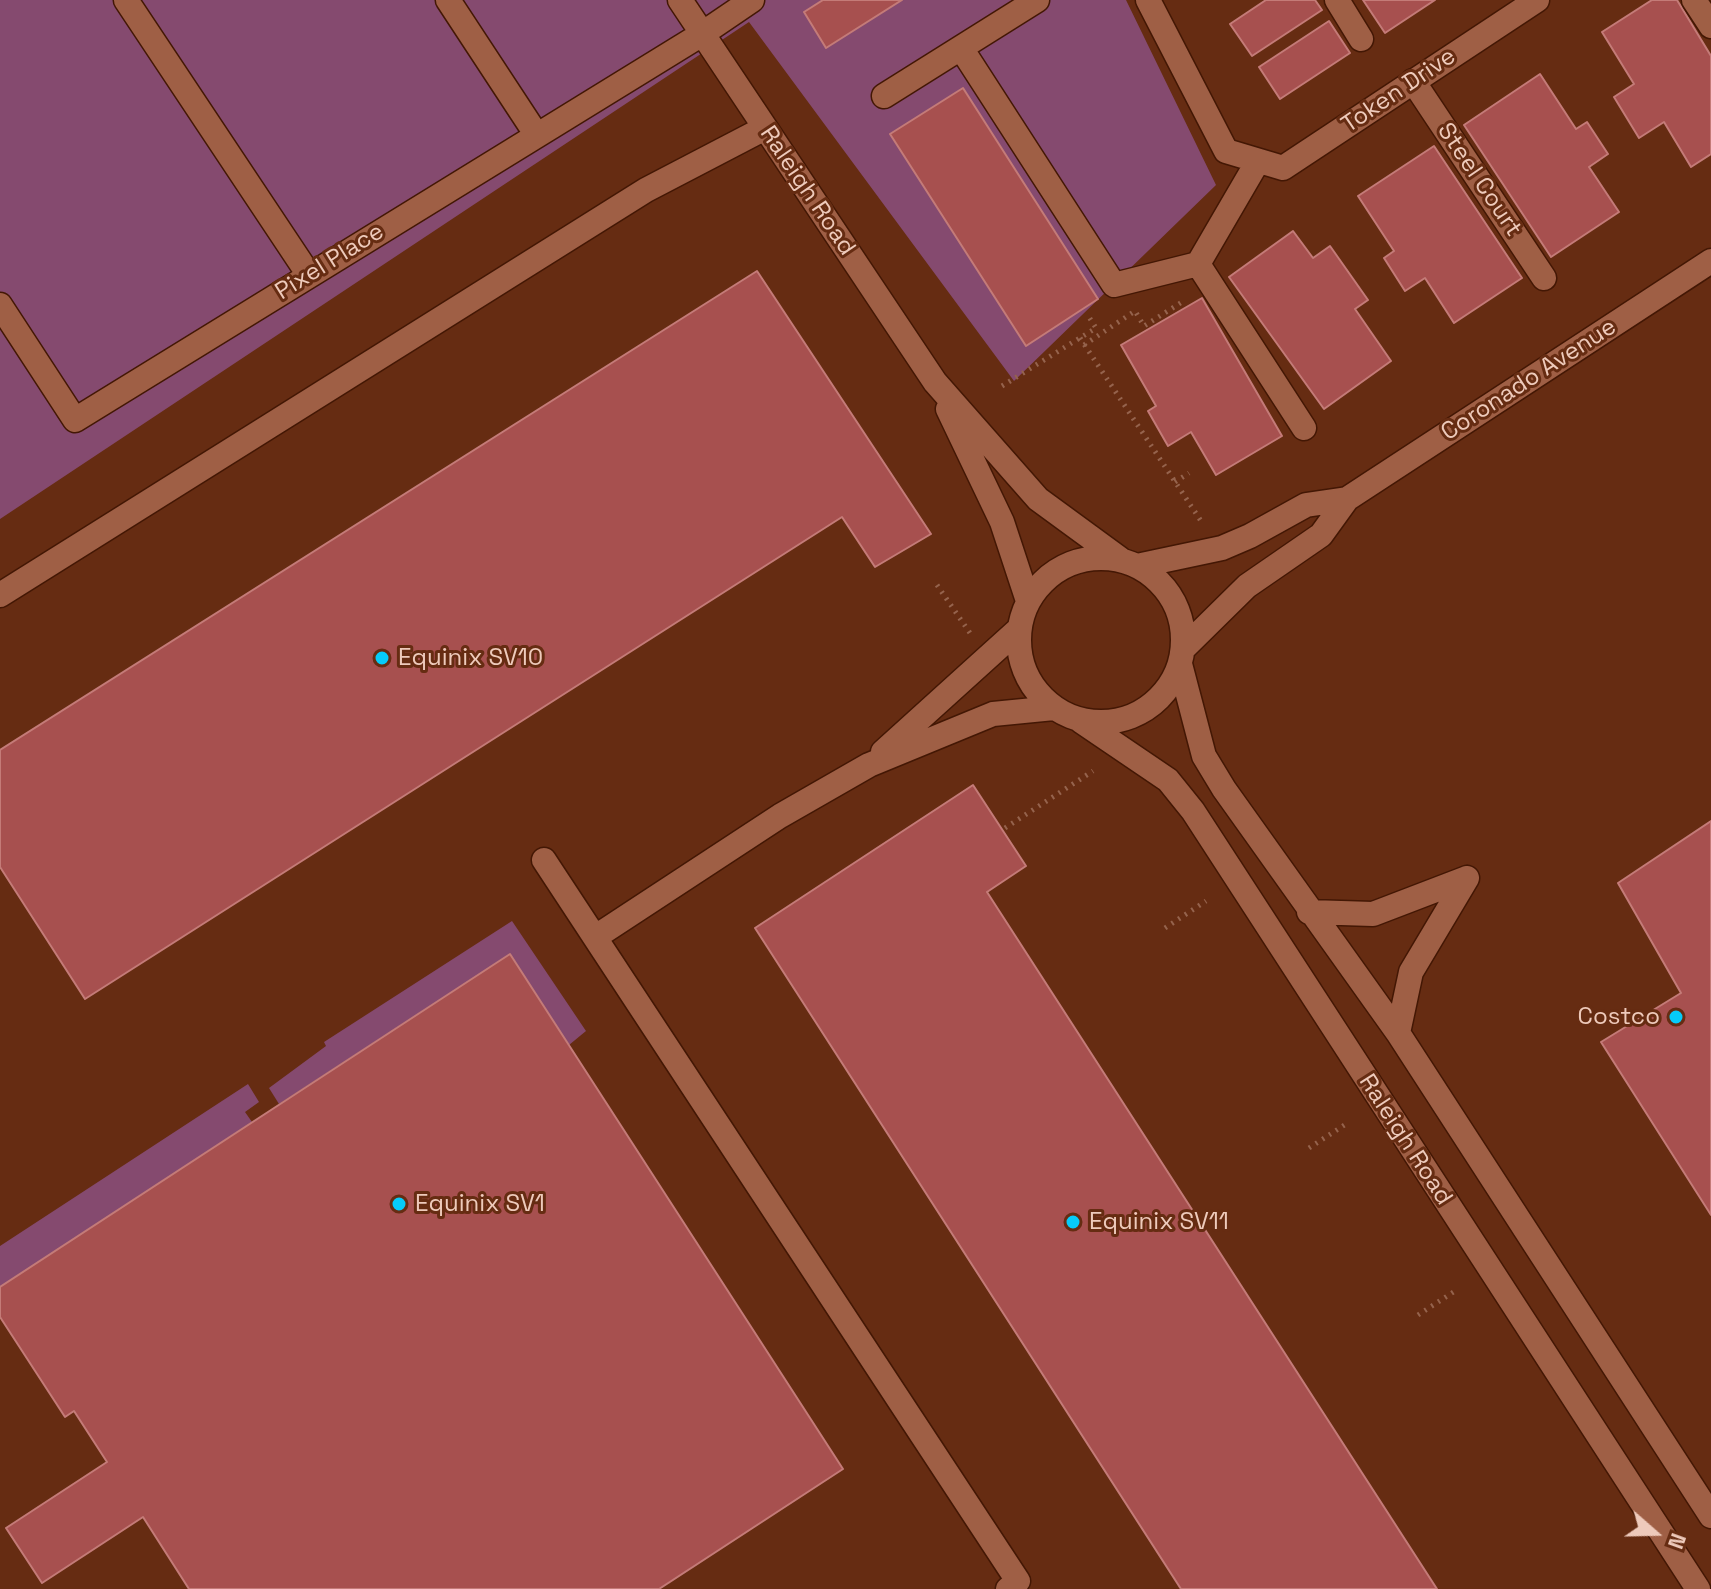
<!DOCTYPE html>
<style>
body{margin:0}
#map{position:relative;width:1711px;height:1589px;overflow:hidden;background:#662c12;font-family:"Space Grotesk",sans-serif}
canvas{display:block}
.north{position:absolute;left:1615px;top:1493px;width:80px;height:80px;-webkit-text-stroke:6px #662c12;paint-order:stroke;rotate:110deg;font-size:22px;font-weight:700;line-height:32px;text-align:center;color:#eecabb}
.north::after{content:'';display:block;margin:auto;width:28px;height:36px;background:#eecabb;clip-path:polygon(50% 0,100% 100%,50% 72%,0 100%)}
</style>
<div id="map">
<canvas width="1711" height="1589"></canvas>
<div class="north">N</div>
</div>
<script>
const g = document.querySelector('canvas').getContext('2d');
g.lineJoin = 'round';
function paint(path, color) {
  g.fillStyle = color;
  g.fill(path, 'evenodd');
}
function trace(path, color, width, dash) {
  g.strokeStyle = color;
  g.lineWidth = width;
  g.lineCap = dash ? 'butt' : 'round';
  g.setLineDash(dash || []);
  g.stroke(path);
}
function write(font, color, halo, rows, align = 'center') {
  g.font = font + ' "Space Grotesk",sans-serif';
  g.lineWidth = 6;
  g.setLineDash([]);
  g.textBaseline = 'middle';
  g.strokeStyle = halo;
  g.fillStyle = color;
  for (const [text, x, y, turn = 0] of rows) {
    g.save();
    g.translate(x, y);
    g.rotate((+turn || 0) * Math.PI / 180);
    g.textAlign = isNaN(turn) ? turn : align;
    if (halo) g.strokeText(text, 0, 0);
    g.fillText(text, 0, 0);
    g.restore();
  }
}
paint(new Path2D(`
 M0,0H1126L1216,185L1014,381L749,22L0,519Z
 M512,921L586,1031L569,1045L510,954L279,1104L269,1088L326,1046L324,1042Z
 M248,1084L259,1102L245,1112L252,1122L0,1287V1246Z`), '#854a6f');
const building = new Path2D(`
 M823,0H902L826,48L804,12Z
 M1266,0H1315L1322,10L1252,56L1230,24Z
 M1363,0H1435L1385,33Z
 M1652,0H1677L1711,56V154L1691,167L1664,122L1639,138L1614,97L1634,84L1602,32Z
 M1329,21L1350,53L1280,99L1259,67Z
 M1540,74L1576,129L1587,122L1608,154L1589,167L1619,212L1551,257L1464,125Z
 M963,88L1098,299L1026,346L890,134Z
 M1434,146L1522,278L1454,323L1425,278L1405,291L1384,258L1394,251L1358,196Z
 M1293,231L1313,258L1330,246L1368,300L1355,309L1391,361L1324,409L1229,277Z
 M757,271L931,534L875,567L842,517L85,999L0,867V750Z
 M1202,298L1282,436L1216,475L1191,432L1168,446L1148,411L1156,406L1121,345Z
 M973,785L1026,866L987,892L1437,1589H1181L755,928Z
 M1711,821V1215L1601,1042L1681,993L1618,883Z
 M510,954L843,1469L659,1589H189L143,1517L42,1583L6,1528L107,1462L74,1411L65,1417L0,1317V1287Z`);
paint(building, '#a7504f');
trace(building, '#c47b78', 2);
const minor = new Path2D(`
 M126,0L309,275
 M448,0L536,134
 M680,0L935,382L1038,499L1120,559
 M1148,0L1226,151L1283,168L1537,0
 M1337,0L1361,39
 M1694,0L1711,26
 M961,48L1114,285L1198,264L1258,161
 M1413,81L1544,278
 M884,96L1037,0
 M1198,264L1304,428
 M0,305L75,420L702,34L752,0
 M948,409L1002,522L1028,601
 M1019 640a82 82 0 1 1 164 0a82 82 0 1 1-164 0Z
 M1137,566L1222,548L1250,536L1306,505L1347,499
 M0,595L646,190L765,128
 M1183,649L1247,586L1321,535L1347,499L1711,261
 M1180,664L1204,756L1224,789L1398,1033L1711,1516
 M1081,721L1168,780L1193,811L1698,1589
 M883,752L1019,629
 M544,860L1018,1581L1008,1589
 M1309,912L1373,914L1467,878
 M597,936L780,816L869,765L993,714L1054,708
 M1398,1033L1411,972L1467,878`);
trace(minor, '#431704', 27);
trace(new Path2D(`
 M1080,338L1201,521
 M1084,345L1135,311L1144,326L1182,302
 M1002,386L1096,328L1089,317
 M1175,482L1189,473
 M937,585L970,633
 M1005,828L1093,771
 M1165,928L1206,901
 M1309,1148L1346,1124
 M1418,1315L1455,1291`), '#95634d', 5, [2, 6]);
trace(minor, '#9f5f45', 24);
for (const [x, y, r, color] of [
 [382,658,8,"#06cbf9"],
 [1676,1017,8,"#06cbf9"],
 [399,1204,8,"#06cbf9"],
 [1073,1222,8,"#06cbf9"]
]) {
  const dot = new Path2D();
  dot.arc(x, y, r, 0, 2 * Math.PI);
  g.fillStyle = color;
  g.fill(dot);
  trace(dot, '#662c12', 3);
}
write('24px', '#eecabb', '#662c12', [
 ["Token Drive",1399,91,-34],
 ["Steel Court",1479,180,56],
 ["Raleigh Road",807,191,56],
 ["Pixel Place",330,262,-32],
 ["Coronado Avenue",1529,380,-33],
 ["Raleigh Road",1405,1140,57]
]);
write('24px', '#eecabb', '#662c12', [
 ["Equinix SV10",398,658],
 ["Costco",1660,1017,"right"],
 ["Equinix SV1",415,1204],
 ["Equinix SV11",1089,1222]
], 'left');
</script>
